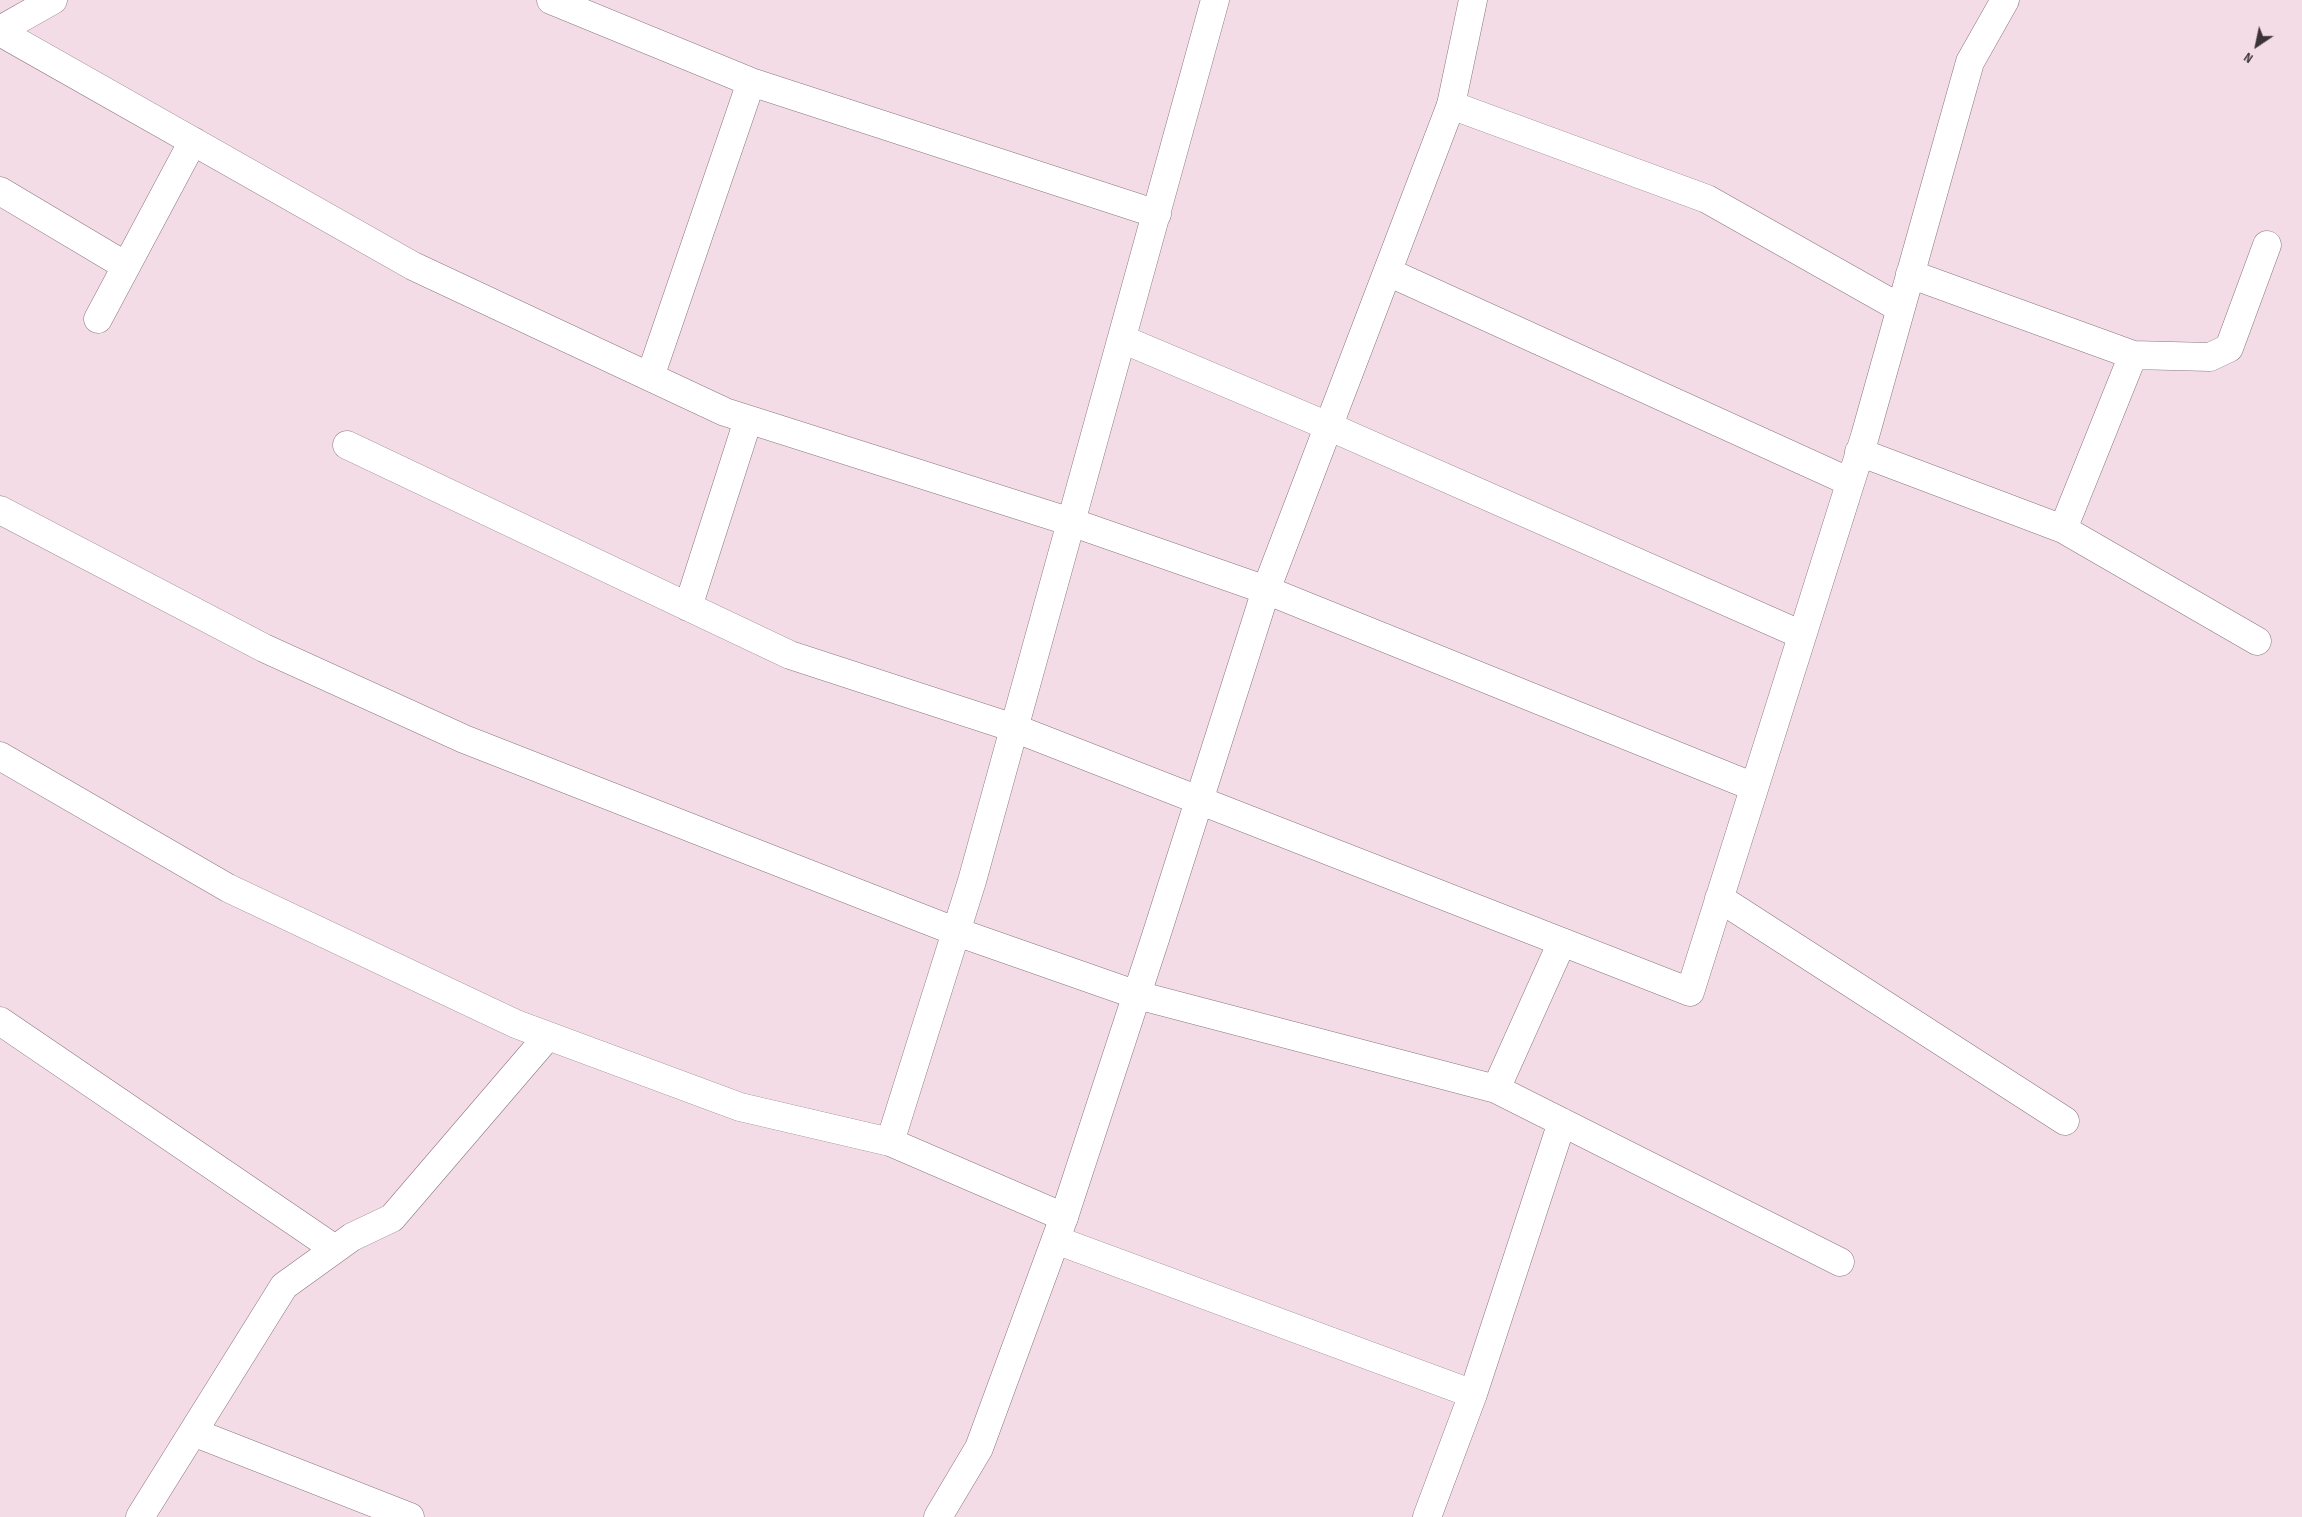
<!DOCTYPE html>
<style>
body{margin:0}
#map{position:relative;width:2302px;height:1517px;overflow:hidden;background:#f4dce7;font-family:"Sofia Sans Condensed",sans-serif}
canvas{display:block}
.north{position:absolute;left:2232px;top:20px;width:50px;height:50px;-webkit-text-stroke:4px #f4dce7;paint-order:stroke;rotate:214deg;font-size:14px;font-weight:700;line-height:20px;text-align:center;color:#3c3337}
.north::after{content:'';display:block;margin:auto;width:18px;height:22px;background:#3c3337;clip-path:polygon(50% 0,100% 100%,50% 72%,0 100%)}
</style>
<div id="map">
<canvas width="2302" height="1517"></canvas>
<div class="north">N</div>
</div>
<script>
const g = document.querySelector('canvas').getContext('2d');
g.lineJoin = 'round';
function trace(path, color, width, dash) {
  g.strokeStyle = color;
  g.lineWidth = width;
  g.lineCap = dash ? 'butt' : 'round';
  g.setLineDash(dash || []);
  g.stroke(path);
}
const street = new Path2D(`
 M551,0L751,82L1157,214
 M0,30L53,0
 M0,32L413,266L725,412L1071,522L1266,590L1754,787
 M1451,105L1707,199L1900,308
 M0,191L126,266
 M1388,272L1850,482
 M1910,274L2133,355L2063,529
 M98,319L193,141
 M1122,339L1328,426L1802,635
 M2133,355L2210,357L2229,348L2267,245
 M650,377L751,82
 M347,445L790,655L1014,728L1690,992L1865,436L1970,62L2005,0
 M1859,452L2063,529L2257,641
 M0,510L264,648L464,739L957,932L1137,995L1496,1089L1840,1262
 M688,607L748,420
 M0,756L228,888L516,1024L740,1107L890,1142L1064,1217
 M1719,898L2065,1121
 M0,1021L335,1249
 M1496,1089L1562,942
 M890,1142L972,881L1215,0
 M1056,1240L1473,1394
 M193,1432L410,1517
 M140,1517L284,1286L352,1237L392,1218L548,1036
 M1427,1517L1473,1394L1562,1122`);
const secondary = new Path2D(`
 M938,1517L979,1448L1064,1217L1156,936L1266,590L1451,105L1473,0`);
trace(street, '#8b767f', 29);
trace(secondary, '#8b767f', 29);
trace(street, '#fff', 28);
trace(secondary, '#fff', 28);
</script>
